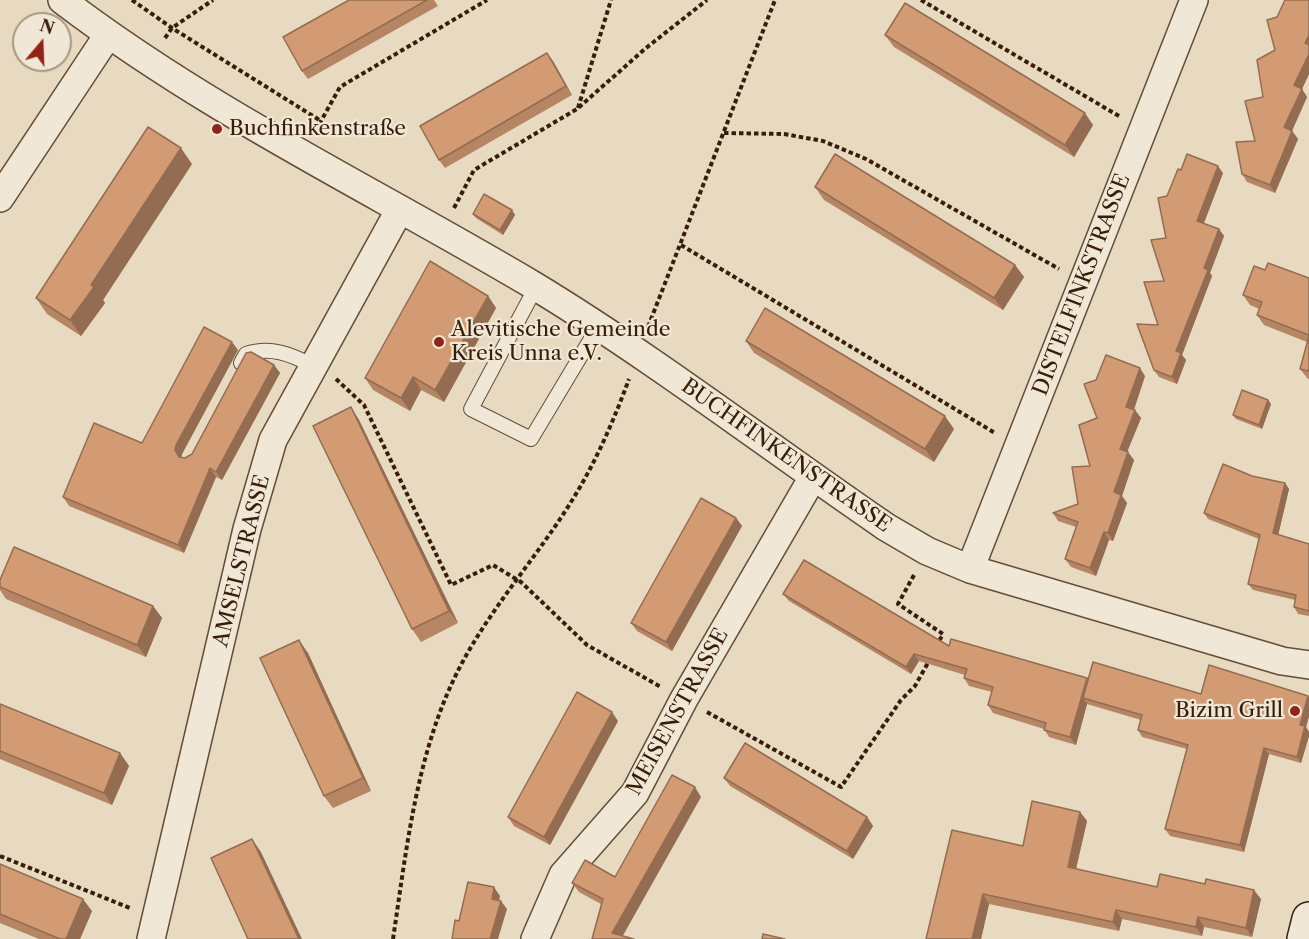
<!DOCTYPE html>
<meta charset="utf-8">
<style>
body{margin:0}
#map{position:relative;width:1309px;height:939px;overflow:hidden;background:#e8dac0;font-family:"Libre Caslon Text",serif}
canvas{display:block}
.north{position:absolute;left:12px;top:12px;width:60px;height:60px;box-sizing:border-box;background:#f0e7d6;border:2px solid #a69784;border-radius:50%;rotate:19deg;font-size:16px;font-weight:700;line-height:24px;text-align:center;color:#381e08}
.north::after{content:'';display:block;margin:auto;width:21px;height:27px;background:#8f2418;clip-path:polygon(50% 0,100% 100%,50% 72%,0 100%)}
</style>
<div id="map">
<canvas width="1309" height="939"></canvas>
<div class="north">N</div>
</div>
<script>
const g = document.querySelector('canvas').getContext('2d');
g.lineJoin = 'round';
function trace(path, color, width, dash) {
  g.strokeStyle = color;
  g.lineWidth = width;
  g.lineCap = dash ? 'butt' : 'round';
  g.setLineDash(dash || []);
  g.stroke(path);
}
function paint(path, color) {
  g.fillStyle = color;
  g.fill(path, 'evenodd');
}
function write(font, color, halo, rows, align = 'center') {
  g.font = font + ' "Libre Caslon Text",serif';
  g.lineWidth = 4.5;
  g.setLineDash([]);
  g.textBaseline = 'middle';
  g.strokeStyle = halo;
  g.fillStyle = color;
  for (const [text, x, y, turn = 0] of rows) {
    g.save();
    g.translate(x, y);
    g.rotate((+turn || 0) * Math.PI / 180);
    g.textAlign = isNaN(turn) ? turn : align;
    if (halo) g.strokeText(text, 0, 0);
    g.fillText(text, 0, 0);
    g.restore();
  }
}
const service = new Path2D(`
 M536,287L471,409L531,439L598,327
 M241,363L246,354C270,346 291,354 313,366`);
const minor = new Path2D(`
 M62,0C209,112 375,191 533,285C655,359 769,447 886,527L927,551L970,569L1282,661L1309,665
 M0,198L108,35
 M970,569L1194,0
 M151,939L247,529L273,440L400,209
 M535,939L563,875L635,793L684,699L813,477`);
const secondary = new Path2D(`
 M1304,939L1309,919`);
trace(service, '#644d36', 16);
trace(minor, '#644d36', 30);
trace(secondary, '#381e08', 36);
trace(new Path2D(`
 M132,0L172,28L321,121
 M921,0L1119,116
 M165,38L172,28L213,0
 M578,108L611,0
 M320,132L321,121L340,87L487,0
 M724,133L784,134L823,141L866,159L1059,269
 M454,208L474,170L577,109L646,48L707,0
 M681,245L995,433
 M648,327L775,0
 M336,379L364,405L451,585L493,565L521,582L587,645L661,687
 M914,575L898,604L943,634L938,643
 M707,712L841,787L901,700L915,686L929,661
 M0,856L130,908
 M393,939C407,846 417,747 462,663C493,605 537,557 571,502C595,464 614,420 629,379`), '#381e08', 4, [4.5, 3]);
trace(service, '#f0e7d6', 14);
trace(minor, '#f0e7d6', 27);
trace(secondary, '#f0e7d6', 33);
paint(new Path2D(`
 M349,0H434L438,6L308,79L302,71Z
 M1309,0V74L1302,89L1307,97L1292,131L1298,139L1275,193L1247,182L1242,174L1255,141L1263,97L1275,50L1277,17Z
 M885,35L1093,125L1074,157L894,47Z
 M553,61L572,95L445,168L439,160Z
 M192,164L103,300L105,303L81,336L47,314L36,298Z
 M1181,170L1223,173L1204,223L1219,229L1224,236L1210,273L1212,276L1182,355L1186,360L1177,384L1159,377L1154,370L1158,325L1164,281L1167,196Z
 M815,187L1015,265L1024,277L1003,310L824,200Z
 M512,210L515,215L503,235L476,218L473,214Z
 M1265,270L1309,278V379H1308L1300,369L1307,342L1264,325L1257,315L1259,309L1250,305L1243,295Z
 M488,296L496,308L444,402L421,390L410,411L373,390L365,378Z
 M746,341L954,429L934,462L754,353Z
 M238,350L182,454L181,458H185L192,454L274,365L280,373L222,480L216,477L184,553L69,506L63,497L142,443Z
 M1145,376L1134,410L1141,418L1127,452L1134,460L1122,496L1127,503L1113,541L1109,540L1096,576L1071,567L1065,559L1076,527L1058,521L1053,513L1078,504L1090,466L1097,418Z
 M1268,400L1271,404L1262,429L1236,419L1233,415Z
 M351,407L359,420L458,623L421,642L412,629Z
 M1252,476L1285,483L1289,489L1278,535L1309,544V616L1298,614L1294,607L1295,600L1253,590L1248,584L1259,539L1208,519L1204,513Z
 M736,518L742,526L672,651L637,631L631,623Z
 M0,580L153,606L162,618L146,657L6,599L0,590Z
 M783,594L949,646L1087,678L1088,680L1201,694L1308,696L1309,698V716L1306,727L1309,732V736L1301,763L1269,754L1244,852L1170,836L1165,829L1187,749L1142,737L1138,730L1141,720L1087,704L1076,745L1049,737L1044,729L993,713L988,705L992,692L969,686L964,678L965,675L919,661L911,674L789,601Z
 M308,653L371,791L333,808L324,796Z
 M0,704L120,753L129,766L112,805L0,759Z
 M618,721L550,845L514,826L508,817Z
 M724,778L867,817L873,826L853,859L730,786Z
 M701,797L592,939L601,904L579,892L572,883L615,877Z
 M1080,812L1087,821L1076,869L1157,887L1261,899L1252,937L1204,927L1202,936L1122,919L1119,931L989,904L981,939H926L1023,846Z
 M0,864L92,911L80,939H39L0,923Z`), '#b58564');
paint(new Path2D(`
 M1309,35V48L1305,43Z
 M547,53L553,61L572,95L566,86Z
 M1309,54V74L1302,89L1307,97L1290,135L1284,127L1294,85Z
 M1085,113L1093,125L1074,157L1065,145Z
 M1292,131L1298,139L1275,193L1270,185Z
 M181,148L192,164L103,300L105,303L81,336L70,320L91,285Z
 M1218,166L1223,173L1202,228L1197,221Z
 M512,210L515,215L503,235L500,230Z
 M1219,229L1224,236L1210,273L1212,276L1182,355L1186,360L1177,384L1172,377L1176,351L1204,268Z
 M1015,265L1024,277L1003,310L994,298Z
 M488,296L496,308L444,402L435,390Z
 M232,342L238,350L182,454L181,459L185,466L175,450L176,445Z
 M274,365L280,373L222,480L216,472Z
 M1140,368L1145,376L1132,415L1126,407Z
 M413,377L421,390L410,411L401,398Z
 M1268,400L1271,404L1262,429L1259,425Z
 M351,407L359,420L458,623L449,611Z
 M1135,410L1141,418L1125,457L1120,449Z
 M945,416L954,429L934,462L925,449Z
 M1128,452L1134,460L1122,496L1127,503L1113,541L1108,533L1114,492Z
 M210,468L216,477L184,553L178,545Z
 M1285,483L1289,489L1277,540L1273,533Z
 M736,518L742,526L672,651L666,642Z
 M1104,532L1109,540L1096,576L1090,568Z
 M153,606L162,618L146,657L137,645Z
 M299,640L308,653L371,791L363,778Z
 M914,654L919,661L911,674L906,667Z
 M1087,678L1092,686L1083,698L1087,704L1076,745L1070,737Z
 M1308,696L1309,698V716L1306,727L1309,732V736L1301,763L1297,757L1300,725Z
 M612,712L618,721L550,845L544,837Z
 M1264,748L1269,754L1244,852L1240,845Z
 M120,753L129,766L112,805L104,793Z
 M695,787L701,797L621,939L612,933Z
 M1080,812L1087,821L1074,877L1068,867Z
 M867,817L873,826L853,859L847,851Z
 M252,839L261,852L302,939H299Z
 M494,887L500,896L498,907L492,899Z
 M1254,890L1261,899L1252,937L1246,928Z
 M983,894L989,904L981,939H972Z
 M83,899L92,911L80,939H66Z
 M501,901L507,909L498,939H490Z
 M1116,910L1122,919L1119,931L1113,922Z
 M1198,917L1204,927L1202,936L1196,927Z`), '#946c51');
const building = new Path2D(`
 M349,0H427L302,71L283,37Z
 M1285,0H1309V35L1305,43L1309,45V54L1294,85L1302,89L1284,127L1292,131L1270,185L1242,174L1236,142L1255,141L1245,101L1263,97L1257,60L1275,50L1267,20L1277,17Z
 M905,3L1085,113L1065,145L885,35Z
 M547,53L566,86L439,160L420,126Z
 M148,127L181,148L91,285L94,287L70,320L36,298Z
 M835,154L1015,265L994,298L815,187Z
 M1187,154L1218,166L1197,221L1219,229L1204,268L1208,270L1176,351L1181,353L1172,377L1154,370L1137,324L1158,325L1144,282L1164,281L1151,240L1166,238L1158,198L1167,196L1178,169L1181,170Z
 M484,194L512,210L500,230L473,214Z
 M430,261L488,296L435,390L413,377L401,398L365,378Z
 M1268,263L1309,278V335L1257,315L1262,302L1243,295L1254,266L1265,270Z
 M765,308L945,416L925,449L746,341Z
 M204,327L232,342L176,445L175,450L179,457L185,458L192,454L246,353L251,352L274,365L216,472L210,468L178,545L63,497L94,423L142,443Z
 M1309,336V371L1300,369Z
 M1106,355L1140,368L1126,407L1135,410L1120,449L1128,452L1114,492L1121,495L1108,533L1104,532L1090,568L1065,559L1078,522L1053,513L1078,504L1072,467L1090,466L1079,425L1097,418L1084,384L1096,380Z
 M1242,390L1268,400L1259,425L1233,415Z
 M351,407L449,611L412,629L313,426Z
 M1223,464L1252,476L1285,483L1273,533L1309,544V611L1294,607L1296,595L1248,584L1260,535L1204,513Z
 M701,498L736,518L666,642L631,623Z
 M14,547L153,606L137,645L0,587V580Z
 M804,560L949,646L951,639L1087,678L1070,737L1044,730L1046,723L988,705L993,687L964,678L967,669L914,654L906,667L783,594Z
 M299,640L363,778L324,796L260,658Z
 M1093,662L1201,694L1209,665L1308,696L1300,725L1305,726L1297,757L1264,748L1240,845L1165,829L1188,745L1138,730L1142,715L1083,698Z
 M577,692L612,712L544,837L508,817Z
 M0,704L120,753L104,793L0,751Z
 M745,743L867,817L847,851L724,778Z
 M672,775L695,787L612,933L634,939H592L603,899L572,883L585,860L615,877Z
 M1032,801L1080,812L1068,867L1157,887L1160,874L1205,884L1206,879L1254,890L1246,928L1198,917L1196,927L1116,910L1113,922L983,894L972,939H926L952,830L1023,846Z
 M252,839L299,939H248L211,858Z
 M0,864L83,899L66,939H60L0,914Z
 M468,882L494,887L492,899L501,901L490,939H452L455,920L459,921Z
 M763,934L785,939H762Z`);
paint(building, '#d39b74');
trace(building, '#946c51', 1.5);
for (const [x, y, r, color] of [
 [217,129,6,"#8f2418"],
 [439,342,6,"#8f2418"],
 [1295,711,6,"#8f2418"]
]) {
  const dot = new Path2D();
  dot.arc(x, y, r, 0, 2 * Math.PI);
  g.fillStyle = color;
  g.fill(dot);
  trace(dot, '#f0e7d6', 2);
}
write('21px', '#381e08', '#f0e7d6', [
 ["Buchfinkenstraße",229,129],
 ["Alevitische Gemeinde",451,330],
 ["Kreis Unna e.V.",451,354],
 ["Bizim Grill",1283,711,"right"]
], 'left');
write('21px', '#381e08', '#f0e7d6', [
 ["DISTELFINKSTRASSE",1082,285,-69],
 ["BUCHFINKENSTRASSE",786,456,35],
 ["AMSELSTRASSE",242,561,-76],
 ["MEISENSTRASSE",678,712,-61]
]);
</script>
